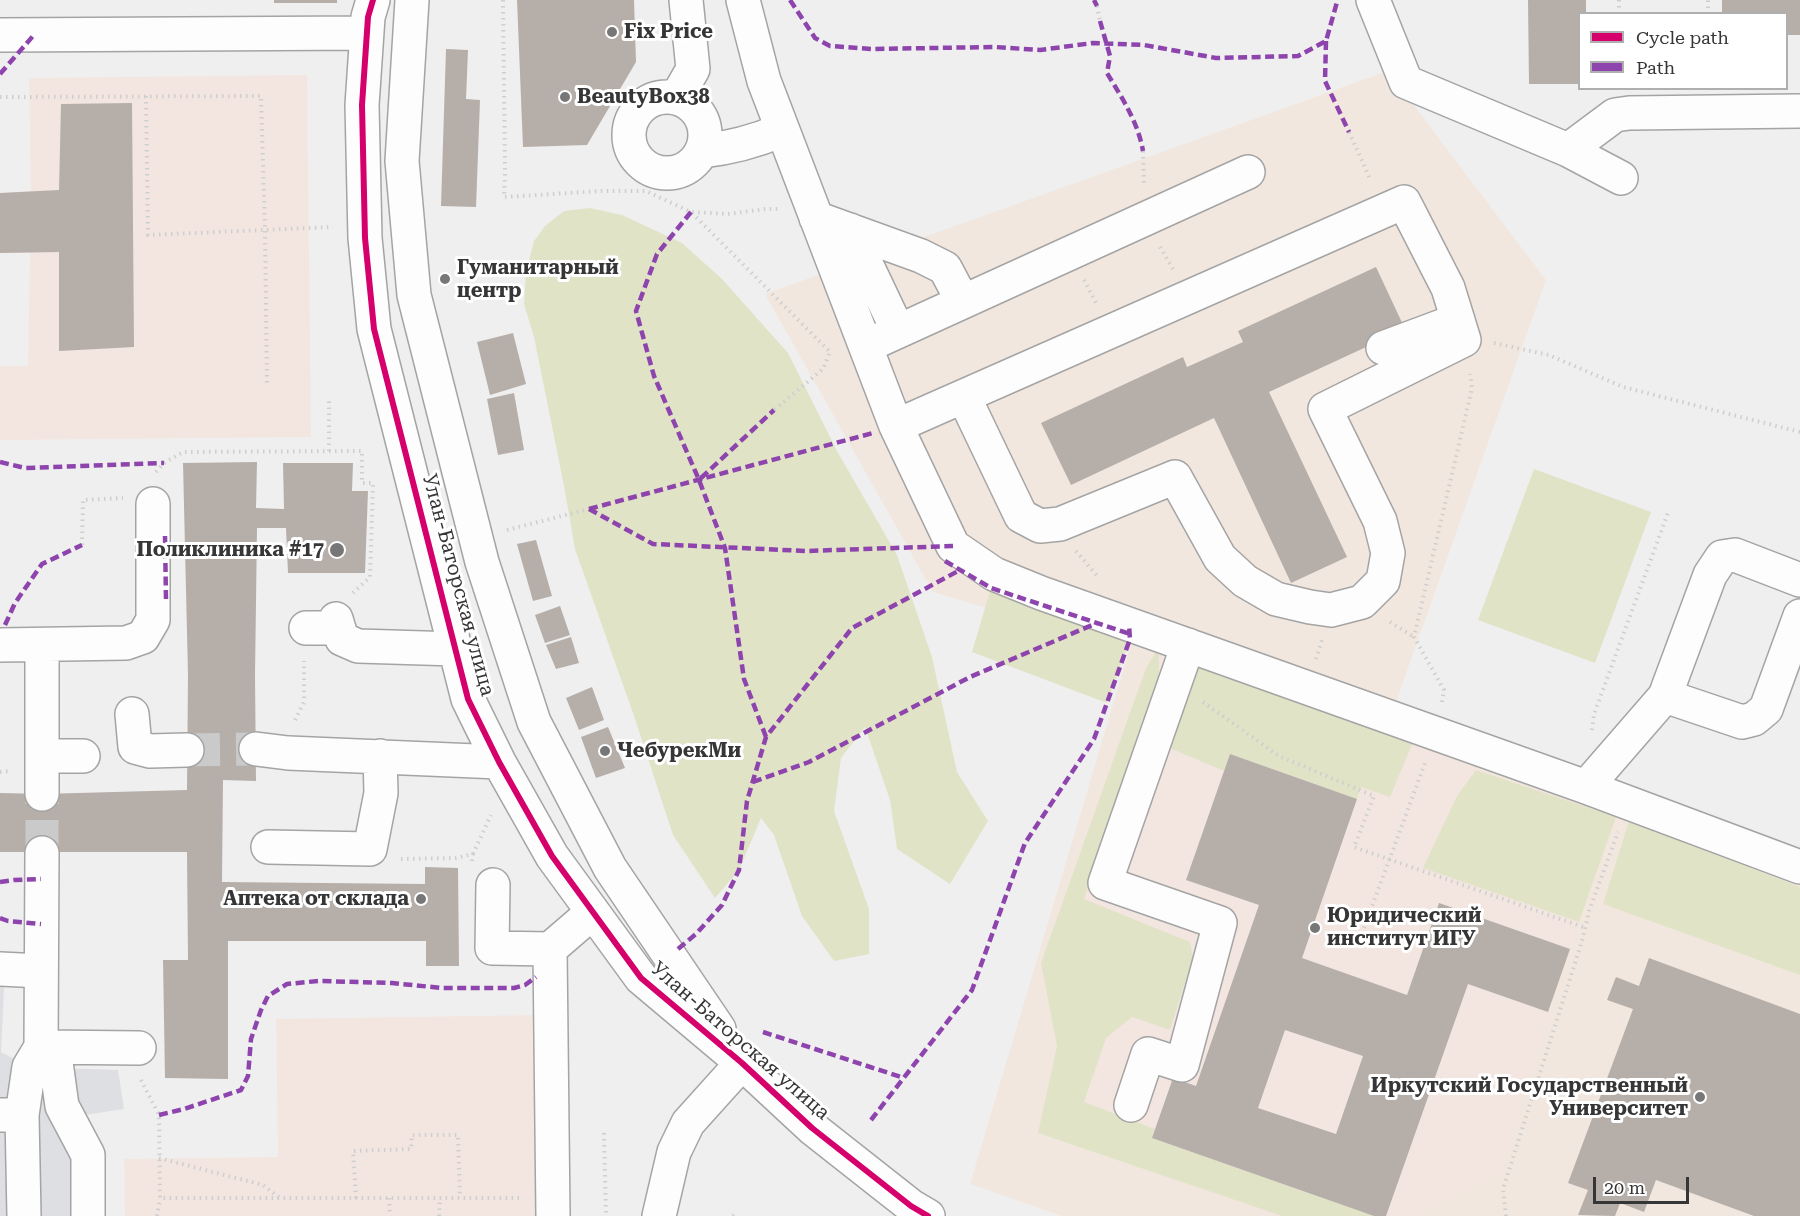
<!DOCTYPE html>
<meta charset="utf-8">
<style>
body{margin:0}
#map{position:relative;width:1800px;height:1216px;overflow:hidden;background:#efefef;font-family:"Roboto Serif",serif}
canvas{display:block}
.legend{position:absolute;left:1578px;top:12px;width:210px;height:78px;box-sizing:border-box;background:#fff;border:2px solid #afafaf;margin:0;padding:8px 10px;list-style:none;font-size:18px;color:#363637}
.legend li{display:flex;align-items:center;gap:12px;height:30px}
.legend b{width:30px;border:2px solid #afafaf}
.scale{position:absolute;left:1593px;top:1177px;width:96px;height:27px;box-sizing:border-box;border:3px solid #363637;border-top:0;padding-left:8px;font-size:18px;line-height:21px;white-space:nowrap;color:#363637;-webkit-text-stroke:4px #fff;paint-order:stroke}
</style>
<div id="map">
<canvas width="1800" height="1216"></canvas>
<ul class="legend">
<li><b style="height:8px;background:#d6006c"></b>Cycle path</li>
<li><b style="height:8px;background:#8e44ad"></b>Path</li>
</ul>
<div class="scale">20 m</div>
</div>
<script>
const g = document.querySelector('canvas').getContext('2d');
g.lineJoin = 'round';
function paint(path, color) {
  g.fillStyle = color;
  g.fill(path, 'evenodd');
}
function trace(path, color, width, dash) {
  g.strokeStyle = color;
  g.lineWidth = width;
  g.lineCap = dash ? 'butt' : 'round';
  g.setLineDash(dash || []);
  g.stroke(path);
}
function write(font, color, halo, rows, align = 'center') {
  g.font = font + ' "Roboto Serif",serif';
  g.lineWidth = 6;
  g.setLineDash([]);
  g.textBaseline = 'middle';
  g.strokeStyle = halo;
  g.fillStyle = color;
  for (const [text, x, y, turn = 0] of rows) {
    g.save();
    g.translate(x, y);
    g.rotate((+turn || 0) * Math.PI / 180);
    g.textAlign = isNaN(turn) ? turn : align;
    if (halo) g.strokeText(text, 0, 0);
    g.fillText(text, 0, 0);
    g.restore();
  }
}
paint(new Path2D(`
 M1388,71L1546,280L1392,713L1800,872V1216H1062L970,1184L1129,651L933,592L765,294Z`), '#f2e7de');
paint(new Path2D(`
 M0,961L5,968L1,1052L29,1067L118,1070L124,1109L71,1117V1216H0Z`), '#dddfe3');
paint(new Path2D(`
 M307,75L311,437L0,440V366H28L30,253H0V193L31,191L29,78Z
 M1159,647L1413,742L1476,770L1616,817L1548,1012L1497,1178L1423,1209L1416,1216H1282L1038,1133L1057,1046L1041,963L1146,668Z
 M539,1015L563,1216H125L124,1159L278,1157L276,1019Z`), '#f3e6e1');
paint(new Path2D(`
 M590,208L622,215L682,243L722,279L788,353L837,451L897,555L932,657L957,772L988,821L950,884L897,849L890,800L865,727L841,758L834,811L869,909V954L834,961L802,916L774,835L761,818L739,870L715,898L673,835L634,716L575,549L564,486L534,337L524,304L526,272L534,241L545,226L564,211Z
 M1534,469L1651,512L1595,663L1478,620Z
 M991,588L1130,639L1107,703L972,652Z
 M1159,647V677L1084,899L1190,942L1193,957L1170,1030L1132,1017L1106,1038L1084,1102L1155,1129L1152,1138L1374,1216H1282L1038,1133L1057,1046L1041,963L1146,668Z
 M1196,659L1413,742L1390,797L1361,787L1357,799L1230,754L1224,771L1165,746Z
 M1476,770L1616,817L1579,922L1423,868L1457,796Z
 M1629,821L1800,887V975L1603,904Z`), '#e1e3c7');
paint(new Path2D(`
 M274,0H337V3H274Z
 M517,0H634L636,62L587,145L523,147Z
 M1528,0H1586V14H1580V84H1529Z
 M1722,0H1800V35H1786V14H1722Z
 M446,49L468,50L466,99L480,100L476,207L441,206Z
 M132,103L134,347L59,351V252L0,253V193L59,190L61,104Z
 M1376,267L1405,329L1269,392L1347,557L1291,583L1214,418L1071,485L1041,423L1183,357L1187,367L1243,342L1238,331Z
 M513,333L526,384L490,395L477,342Z
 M514,393L524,450L498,455L487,399Z
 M257,462L256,508L284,509L283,463H353L352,491H368L365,573H288L286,528H257L255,675L256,781L223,780L222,882L425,884V867L458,868L459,966H426V941H228V1079L165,1078L163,960H188L187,852H0V793L42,794L187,790L188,675L183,463Z
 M536,540L552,596L533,601L517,544Z
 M560,606L570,635L545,643L535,615Z
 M571,637L579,663L556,669L546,645Z
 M592,687L604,720L579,730L566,698Z
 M608,727L625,768L596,778L581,737Z
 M1230,754L1357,799L1302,958L1407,995L1439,903L1570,949L1548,1012L1468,984L1386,1216H1374L1152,1138L1173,1078L1196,1086L1259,905L1186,880ZM1285,1030L1363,1056L1336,1134L1258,1108Z
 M1649,958L1800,1014V1216H1754L1656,1180L1644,1212L1620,1203L1615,1216L1578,1215L1588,1190L1568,1183L1633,1009L1607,1000L1616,977L1639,986Z`), '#b6aea9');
trace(new Path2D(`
 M187,750L256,749
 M42,853V794`), '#cacaca', 33, [33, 16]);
const minor = new Path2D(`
 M373,0L368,17L362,105L365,238L374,329L468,699L499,762L552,856L641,978L742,1063L812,1128L911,1206L928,1216
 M412,0L402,161L414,295L482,562L534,722L610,868L719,1029
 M743,0L764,81L896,426L953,546L994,574L1041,593L1586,787L1800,867
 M1373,0L1406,82L1568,150L1621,178
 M0,35L366,33
 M629 135a38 38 0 1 1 76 0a38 38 0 1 1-76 0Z
 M677,97L693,69L686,0
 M1568,150L1615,115L1629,113L1800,111
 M702,151C731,148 756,141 782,130
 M816,218L921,256L945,268L963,302
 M850,230L898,331
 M866,346L1248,172
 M1383,348L1458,320
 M896,426L1404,202L1448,288L1464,340L1325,409L1380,521L1388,553L1383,581L1362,602L1331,610L1310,607L1276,599L1245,581L1220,558L1175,477L1060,524L1040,526L1021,516L964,397
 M336,619L342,639L358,646L456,649
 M306,628H338
 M0,645L126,643L143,637L153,620V504
 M42,645V794
 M1665,696L1742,722L1754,719L1766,709L1800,616
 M132,714L135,747L150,751L187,750
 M256,749L288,753L499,762
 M42,756H83
 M1586,787L1665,696L1710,575L1722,557L1735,555L1800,580
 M268,847L370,849L381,793L380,756
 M493,885L492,948L550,949L593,912
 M550,949L553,1216
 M0,969L41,971
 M41,1047L139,1048
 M54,1048L62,1106L88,1155V1216
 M1131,1105L1148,1054L1182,1065L1220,923L1105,883L1188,645
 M0,1115H22L29,1067L41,1047L42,853
 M22,1115L24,1216
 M659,1216L674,1152L688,1123L742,1063`);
trace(minor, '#a4a4a4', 36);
trace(new Path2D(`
 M503,0L505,172L504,197L601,191H646L691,212L728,214L765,209H778
 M1619,0V14
 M1097,6L1100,21
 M1708,14V0
 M146,96L148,235L333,227
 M0,97L261,96L265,230L267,385
 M1349,132L1371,181
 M1143,151L1144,183
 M692,213L830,352L823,369L774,410
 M1160,247L1173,269
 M1084,280L1096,303
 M1494,343L1549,355L1623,387L1800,432
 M329,451V397
 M156,472L164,463L183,452L362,451V483H373L370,577L353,593
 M507,530L589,509
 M82,545L83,500L123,498
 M1076,551L1098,577
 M1390,622L1414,637
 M1316,659L1322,640
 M1203,702L1279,756L1374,796L1354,847L1586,928
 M1442,702L1444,690L1414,637L1472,388L1470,374
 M295,720L304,702V661
 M1592,730L1594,714L1669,510
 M0,772L11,771
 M473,854L491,815
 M401,859L456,858L473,854L472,861
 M1364,928L1425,763
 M141,1080L159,1115L160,1198H519
 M604,1133L606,1216
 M159,1158L263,1185L280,1198
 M356,1198L353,1151L411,1149L412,1135H458L460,1198
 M389,1198L390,1216
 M157,1216L160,1198
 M439,1216L440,1198
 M733,1216L737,1212
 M1506,1216L1503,1189L1583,938L1589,911L1618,832`), '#cececf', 4, [1.5, 4.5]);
trace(minor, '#fdfdfd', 33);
trace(new Path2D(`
 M790,0L815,38L830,46L871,49L995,47L1040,50L1093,43L1144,45L1216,58L1298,56L1326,41L1337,2
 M1094,0L1097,6
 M1100,21L1110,56L1107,73C1122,98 1138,122 1143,151
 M1326,41L1325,81L1349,132
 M0,74L33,36
 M691,212L657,254L636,311L654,376L699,480L725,548L744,679L766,737
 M0,462L25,468L164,463
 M701,478L774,410
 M589,509L653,544L806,551L953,546
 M589,509L873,433
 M165,536L166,600
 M945,561L991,588L1130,634
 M5,625L15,603L42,564L82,545
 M753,782L809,762L970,677L1097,623
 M0,882L14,880L41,879
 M0,918L8,921L41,924
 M678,949L696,934L722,905L739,870L747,801L766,737L852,628L960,570
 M763,1032L904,1078
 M159,1115L184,1109L241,1090L248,1076L251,1039L261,1010L268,996L287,984L318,981L392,983L442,988H514L525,985L536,977
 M871,1120L972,990L1025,843L1094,739L1130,639L1129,625`), '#8e44ad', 4.5, [9, 4.5]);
trace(new Path2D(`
 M373,0L368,17L362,105L365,238L374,329L468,699L499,762L552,856L641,978L742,1063L812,1128L911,1206L928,1216`), '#d6006c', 6);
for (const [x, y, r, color] of [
 [612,32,6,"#777"],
 [565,97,6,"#777"],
 [445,279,6,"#777"],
 [337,550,8,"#777"],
 [605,751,6,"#777"],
 [421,899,6,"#777"],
 [1315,928,6,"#777"],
 [1700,1097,6,"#777"]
]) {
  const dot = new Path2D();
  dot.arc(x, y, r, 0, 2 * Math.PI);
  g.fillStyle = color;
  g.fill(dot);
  trace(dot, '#fff', 2);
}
write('bold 20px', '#363637', '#fff', [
 ["Fix Price",624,32],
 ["BeautyBox38",577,97],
 ["Гуманитарный",457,268],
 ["центр",457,291],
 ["Поликлиника #17",324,550,"right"],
 ["ЧебурекМи",617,751],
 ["Аптека от склада",409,899,"right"],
 ["Юридический",1327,916],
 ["институт ИГУ",1327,939],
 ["Иркутский Государственный",1688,1086,"right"],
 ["Университет",1688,1109,"right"]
], 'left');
write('20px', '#363637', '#fff', [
 ["Улан-Баторская улица",458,585,75],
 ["Улан-Баторская улица",740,1041,41]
]);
</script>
